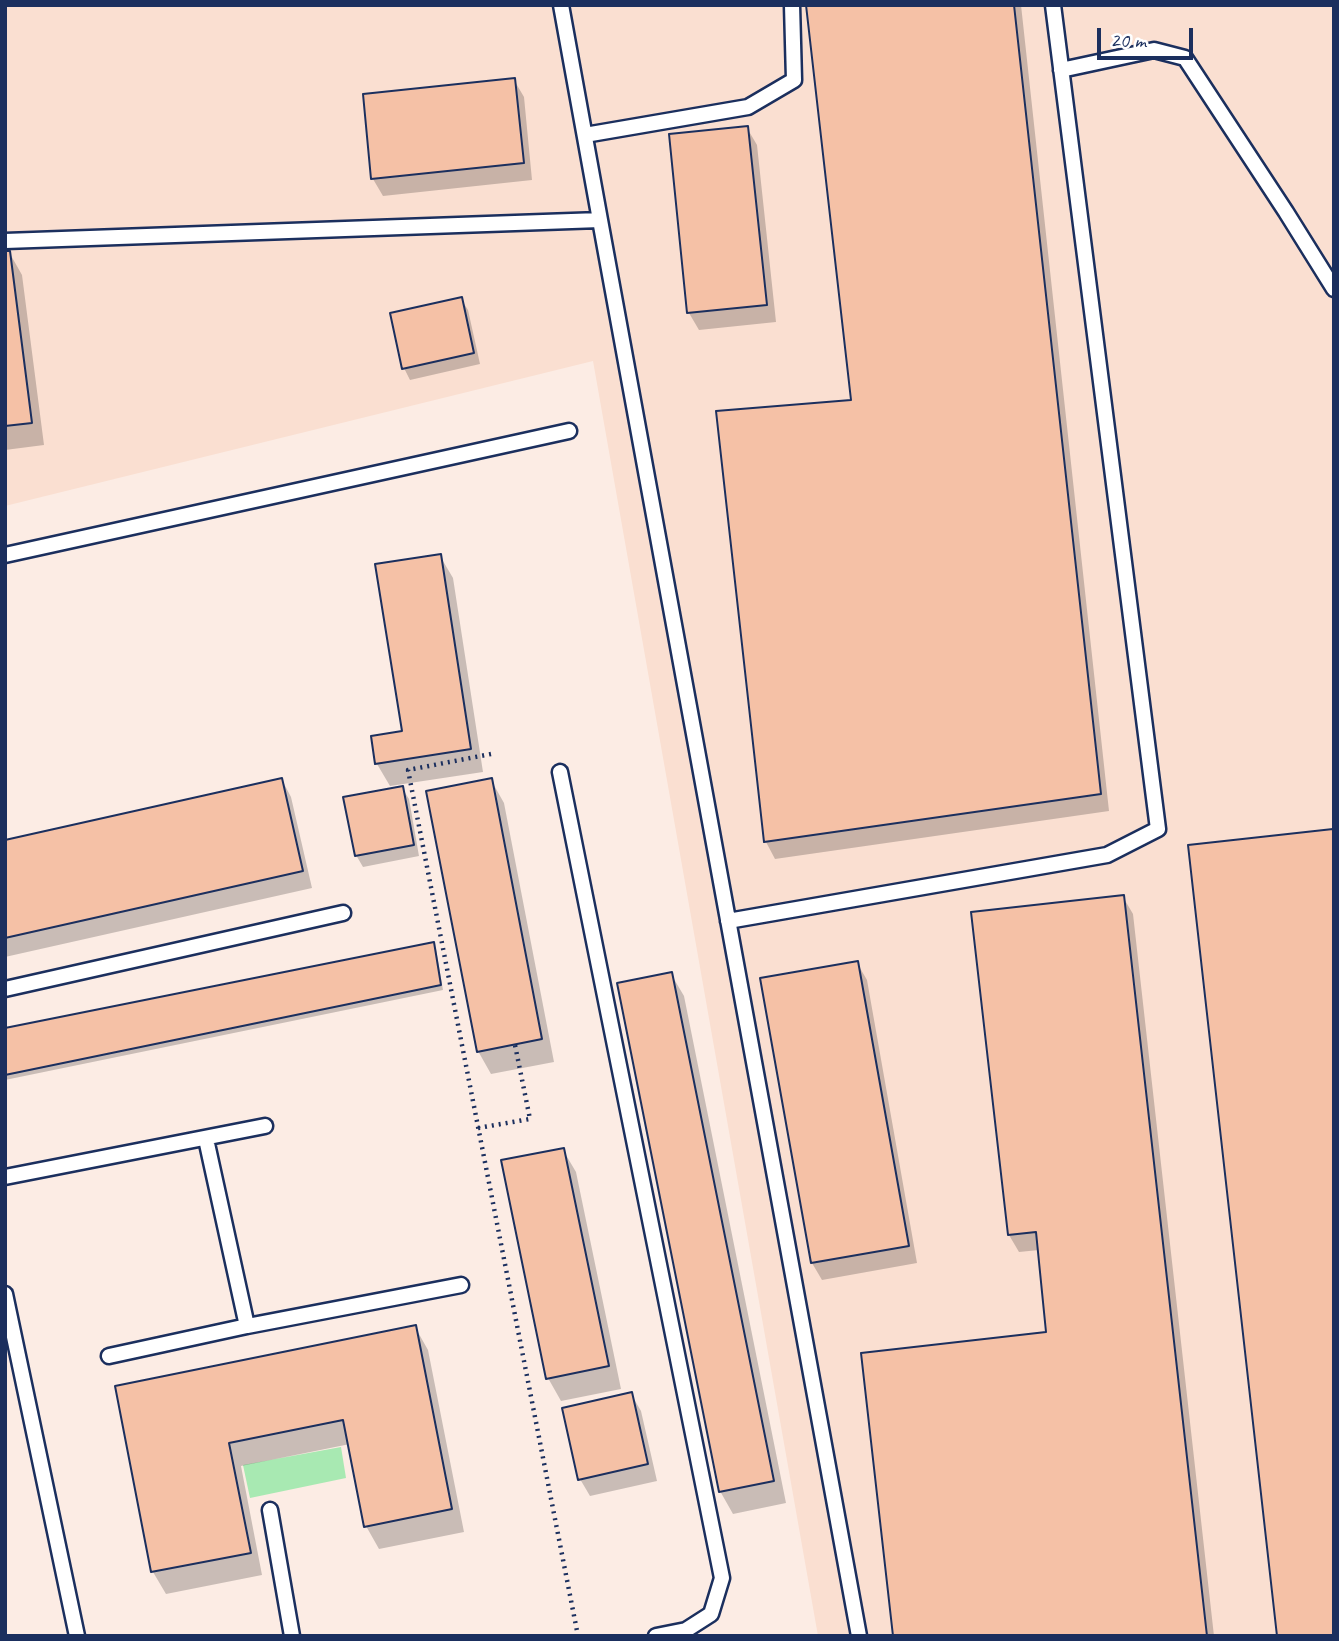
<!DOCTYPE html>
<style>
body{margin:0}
#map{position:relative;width:1339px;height:1641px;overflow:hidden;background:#fcece4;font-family:Caveat,sans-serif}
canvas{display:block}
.frame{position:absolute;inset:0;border:7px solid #1b2f5e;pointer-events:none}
.scale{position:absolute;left:1097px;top:28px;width:96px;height:32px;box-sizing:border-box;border:4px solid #1b2f5e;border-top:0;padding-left:9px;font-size:21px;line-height:24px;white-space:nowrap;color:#1b2f5e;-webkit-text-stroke:5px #fff;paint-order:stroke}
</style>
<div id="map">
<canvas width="1339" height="1641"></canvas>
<div class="frame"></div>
<div class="scale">20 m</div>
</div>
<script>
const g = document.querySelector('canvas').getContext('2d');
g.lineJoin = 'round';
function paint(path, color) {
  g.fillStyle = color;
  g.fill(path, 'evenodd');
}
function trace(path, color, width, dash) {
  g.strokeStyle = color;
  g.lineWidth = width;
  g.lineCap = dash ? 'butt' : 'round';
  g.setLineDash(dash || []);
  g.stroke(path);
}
paint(new Path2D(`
 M5,5H1334V1636H818L593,361L5,506Z`), '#fadfd1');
paint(new Path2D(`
 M341,1447L346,1478L250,1498L243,1465Z`), '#a8e9b2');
paint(new Path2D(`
 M808,5H1021L1109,811L775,859L766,842L718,412L853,401Z
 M514,80L524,97L532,180L383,196L373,179Z
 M747,128L757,145L776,322L699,330L689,313Z
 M9,252L22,275L44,445L5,450V253Z
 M461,299L468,310L480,364L410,380L404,368Z
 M440,556L453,578L483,772L390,786L377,764L404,733Z
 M282,780L291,797L312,888L5,957V842Z
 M491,780L504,803L554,1062L491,1074L478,1051Z
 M402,788L409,799L419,856L363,867L356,855Z
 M1332,831L1334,834V1636Z
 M1123,897L1133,914L1214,1636H895L1048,1333L1039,1250L1019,1252L1009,1235Z
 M433,944L436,949L443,990L5,1080V1030Z
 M857,963L867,980L917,1263L822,1280L812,1263Z
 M671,974L684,996L786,1503L733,1514L720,1491Z
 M563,1150L576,1172L621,1389L561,1401L548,1378Z
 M415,1327L428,1350L464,1532L379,1549L366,1526L350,1444L241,1466L262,1575L166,1594L153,1572L117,1387Z
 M631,1394L641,1411L657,1481L590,1496L580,1479Z`), '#0003');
const building = new Path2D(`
 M806,5H1014L1101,794L764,842L716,411L851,400Z
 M515,78L524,163L371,179L363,94Z
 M748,126L767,305L687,313L669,134Z
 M5,251H10L32,423L5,426Z
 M462,297L474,353L402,369L390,313Z
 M441,554L471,749L375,764L371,736L402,731L375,564Z
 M282,778L303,871L5,938V840Z
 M492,778L542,1039L477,1052L426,791Z
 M403,786L414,845L355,856L343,797Z
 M1333,829L1334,1636H1277L1188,845Z
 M1124,895L1207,1636H893L861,1353L1046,1332L1036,1232L1008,1235L971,912Z
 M434,942L441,985L5,1075V1028Z
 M858,961L909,1246L811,1263L760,978Z
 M672,972L774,1481L719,1492L617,983Z
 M564,1148L609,1366L546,1379L501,1160Z
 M416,1325L452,1509L364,1527L343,1420L229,1443L251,1553L151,1572L115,1386Z
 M632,1392L648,1464L578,1480L562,1408Z`);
paint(building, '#f5c1a6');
trace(building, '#1b2f5e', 2);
const service = new Path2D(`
 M561,5L600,220
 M1061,70L1154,50L1185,58L1286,212L1334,289
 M585,135L748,107L794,80L792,5
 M5,241L600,220L859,1636
 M5,555L569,431
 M560,772L722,1578L711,1614L686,1630L656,1636
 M728,921L1107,855L1158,829L1053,5
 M5,989L343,913
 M206,1139L247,1326
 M5,1177L265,1126
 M5,1294L77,1636
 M109,1356L247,1326L461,1285
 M270,1510L292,1636`);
trace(service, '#1b2f5e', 19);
trace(new Path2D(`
 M491,754L408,770L578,1636
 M478,1128L530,1119L515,1045`), '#1b2f5e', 4.5, [2, 5]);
trace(service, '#fff', 14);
</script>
